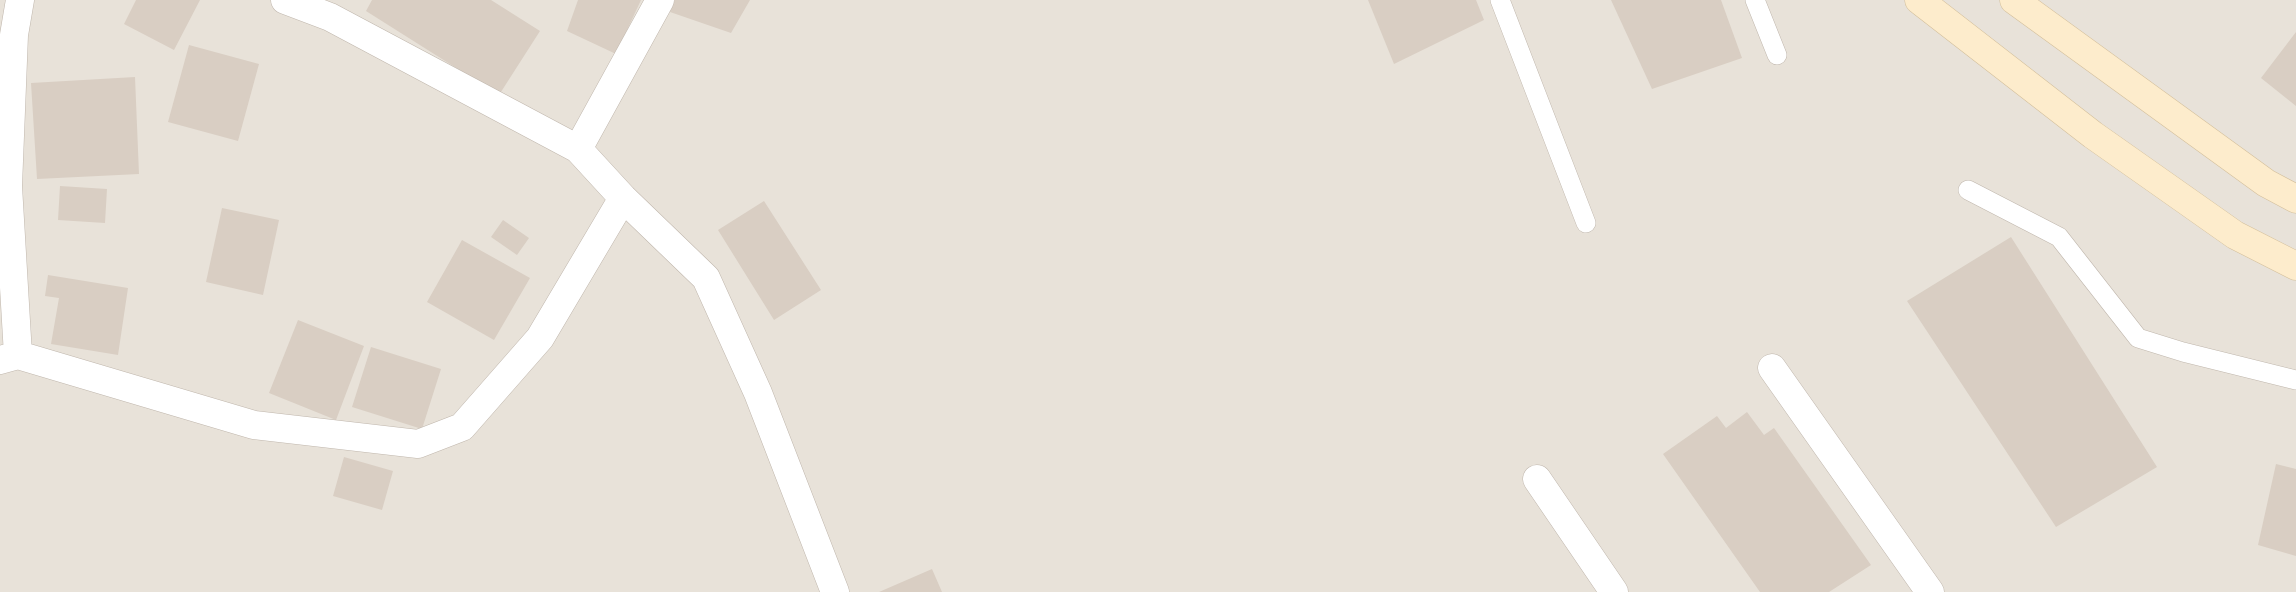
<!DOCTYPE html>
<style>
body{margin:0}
canvas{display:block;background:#f5f0ea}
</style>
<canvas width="2296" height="592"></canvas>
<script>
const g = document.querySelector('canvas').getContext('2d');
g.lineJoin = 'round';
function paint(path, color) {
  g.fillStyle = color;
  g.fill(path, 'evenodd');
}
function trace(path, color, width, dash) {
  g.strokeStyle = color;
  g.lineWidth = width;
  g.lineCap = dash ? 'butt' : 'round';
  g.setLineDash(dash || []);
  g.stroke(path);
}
paint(new Path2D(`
 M0,0H2296V592H0Z`), '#e8e2d9');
paint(new Path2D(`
 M136,0H200L174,50L124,24Z
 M372,0H491L540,31L499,95L366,11Z
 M578,0H641L616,54L567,31Z
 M675,0H750L731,33L670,12Z
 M1368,0H1476L1484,20L1394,64Z
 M1611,0H1721L1742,58L1652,89Z
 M2296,32V106L2261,78Z
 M189,45L259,64L238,141L168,122Z
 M135,77L139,174L37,179L31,83Z
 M60,186L107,189L105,223L58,220Z
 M764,201L821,290L774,320L718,230Z
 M222,208L279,220L263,295L206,282Z
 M503,220L529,238L517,255L491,237Z
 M2011,237L2157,467L2056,527L1907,301Z
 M462,240L530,278L494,340L427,302Z
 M48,275L128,288L118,355L51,344L59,298L45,296Z
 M298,320L364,346L336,420L269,393Z
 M371,347L441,369L422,429L352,407Z
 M1747,412L1764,435L1774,428L1871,565L1829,592H1760L1663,454L1717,416L1726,428Z
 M344,457L393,471L382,510L333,496Z
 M2276,464L2296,469V556L2258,545Z
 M932,569L942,592H879Z`), '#d9cec3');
const lane = new Path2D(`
 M1500,0L1586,223
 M1755,0L1777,55
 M1968,190L2059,237L2138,338L2183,352L2296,380`);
const street = new Path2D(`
 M285,0L330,17L578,149L623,198L706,278L758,393L835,592
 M578,149L660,0
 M18,355L8,186L14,35L20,0
 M0,360L18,355L254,425L418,444L462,427L540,338L623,198
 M1772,368L1930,592
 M1537,479L1614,592`);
const secondary = new Path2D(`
 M1919,0L2093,135L2235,235L2296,266
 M2014,0L2266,183L2296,199`);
trace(lane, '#c0b7ad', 20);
trace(street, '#c0b7ad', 29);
trace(secondary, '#d3bf9b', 29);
trace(lane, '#fff', 19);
trace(street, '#fff', 28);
trace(secondary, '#fdeccc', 28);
</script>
